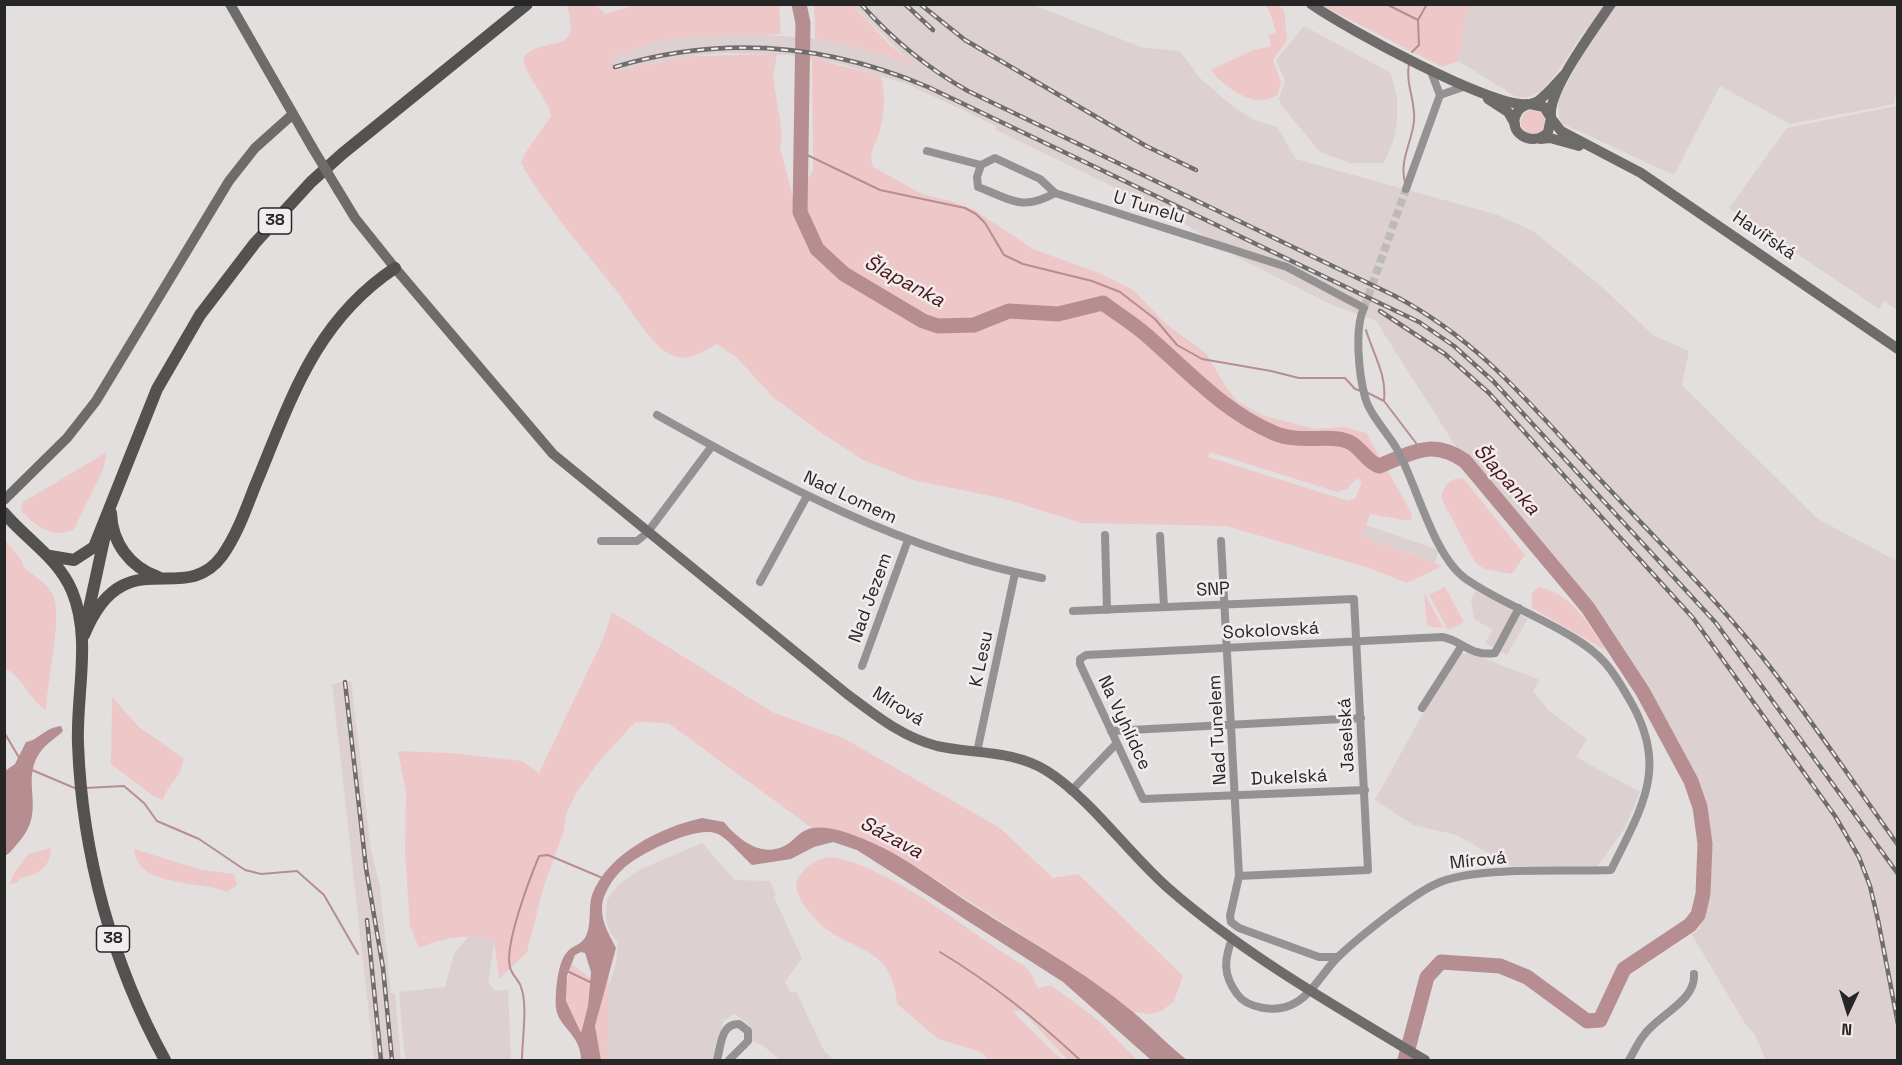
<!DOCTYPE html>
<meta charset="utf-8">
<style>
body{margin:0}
#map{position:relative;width:1902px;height:1065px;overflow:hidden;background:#e4dfdf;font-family:"Space Grotesk",sans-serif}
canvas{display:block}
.frame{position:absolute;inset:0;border:6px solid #272626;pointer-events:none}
.north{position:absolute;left:1818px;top:981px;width:60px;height:60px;-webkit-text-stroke:4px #f2eced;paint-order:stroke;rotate:184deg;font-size:16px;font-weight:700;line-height:24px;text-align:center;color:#272626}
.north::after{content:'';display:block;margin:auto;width:21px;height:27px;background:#272626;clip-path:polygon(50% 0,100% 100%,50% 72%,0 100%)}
</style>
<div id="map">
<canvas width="1902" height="1065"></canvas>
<div class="frame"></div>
<div class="north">N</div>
</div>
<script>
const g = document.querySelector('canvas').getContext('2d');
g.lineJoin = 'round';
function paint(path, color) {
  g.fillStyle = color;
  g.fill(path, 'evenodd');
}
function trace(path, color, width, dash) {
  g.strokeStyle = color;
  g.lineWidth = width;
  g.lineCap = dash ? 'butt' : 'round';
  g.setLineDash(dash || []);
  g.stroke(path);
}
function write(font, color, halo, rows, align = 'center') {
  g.font = font + ' "Space Grotesk",sans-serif';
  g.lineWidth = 5;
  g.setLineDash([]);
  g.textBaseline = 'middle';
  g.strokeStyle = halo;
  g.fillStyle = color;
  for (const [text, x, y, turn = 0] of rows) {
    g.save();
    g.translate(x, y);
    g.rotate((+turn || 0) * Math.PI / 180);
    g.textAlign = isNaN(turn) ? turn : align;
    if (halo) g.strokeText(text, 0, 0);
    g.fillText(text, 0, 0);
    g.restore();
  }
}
paint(new Path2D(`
 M853,5H1033L1144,48L1180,51L1200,78L1231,105L1254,120L1277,127L1296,159L1498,215L1533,231L1603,288L1653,335L1689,351L1682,385L1818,519L1897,561V1060H1766L1755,1035L1746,1025L1692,935L1700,927L1711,896L1706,809L1692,769L1606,623L1585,594L1474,463L1458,450L1376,321L1332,305L1239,258L1166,212L996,130V126L907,84L837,63L788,55L725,53L692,56L616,71L612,57L653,43L689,37L762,34L815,39L861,48L913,65Z
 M1471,5H1897L1898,82L1894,104L1790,124L1720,86L1674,175L1563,124L1559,117L1558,100L1590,40L1585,30L1557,73L1541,91L1532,96L1518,98L1458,61L1468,7L1471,8Z
 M1304,26L1391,73L1397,98V120L1394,139L1384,163H1349L1320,152L1281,105L1279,98L1285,81L1276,60Z
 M1897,106H1898L1897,310L1884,301L1879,309L1729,208L1787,128Z
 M1366,525L1439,550L1435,563L1362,536Z
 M1476,591L1528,619L1507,655L1485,643L1493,630L1474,619L1471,600Z
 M1462,653L1473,654L1540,680L1533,691L1548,710L1587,739L1576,757L1640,792L1625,828L1596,868L1515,869L1457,835L1413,825L1375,800L1422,715Z
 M351,681L371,850L380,887L391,993H395L401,1060H374L332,684Z
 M702,843L735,880L770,881L776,895L774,897L802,958L785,982L791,993L796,991L824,1051L834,1060H780L762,1045L752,1041L749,1025L735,1014L724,1020L713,1060H602L606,996L616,962L618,943L610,932L606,919L607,900L617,886L641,869Z
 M476,928L495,938L488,983L496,991L508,989L511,1060H405L399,992L445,987L454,953Z`), '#ddd0d0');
paint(new Path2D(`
 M597,5L605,14L635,5H779L781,34L689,37L653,43L612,57L616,71L692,56L777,54L773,77L782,132L780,148L803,234L810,220L804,207L802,186L813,171L812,58L881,76C885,95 885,111 880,130C876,145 868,151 873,167L924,195L951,201L974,210L1033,249L1099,273L1133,290L1166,324L1206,353L1226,387L1237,401L1261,415L1315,429L1343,427L1366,433L1412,514L1410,521L1370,514L1362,536L1442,566L1407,583L1366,567L1226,526L1081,523L1005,499L913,480L863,460L822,433L774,398L736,357L717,344C703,351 690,362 674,356C651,348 630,307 614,288C582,247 547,209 521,163L524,155L551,116C548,97 521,72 524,56C547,34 582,58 567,6ZM1210,452L1337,492L1347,489L1357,478L1362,482L1355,498L1349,501L1208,457Z
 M814,5H853L888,43L915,66L861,48L815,39Z
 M1264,5H1278L1284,10L1287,40L1273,60L1281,82L1278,94C1257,111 1224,88 1211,70L1253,50L1271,46L1269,36L1276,32L1269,10Z
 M1321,5H1471V8H1468L1458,61L1442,67Z
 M1521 122a12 12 0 1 1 24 0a12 12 0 1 1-24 0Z
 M107,452L103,470L74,529C55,540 34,526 21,510L23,502Z
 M1458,478L1464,479L1525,555L1512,574L1484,569L1475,562L1442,500C1440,489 1448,481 1458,478Z
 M5,540L22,561L23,566C33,576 46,581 53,595C63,615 47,683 46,710C28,699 22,675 5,669Z
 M1445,587L1464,622L1448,630L1429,595Z
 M1539,587C1571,594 1587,622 1605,648L1603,649L1532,608V593Z
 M1424,593L1443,628L1427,626Z
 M612,612L772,712L845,739L1000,828L1053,878L1078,874L1183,976L1174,1001L1162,1011L1151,1014L1132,1012L1073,968L907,861L866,840L843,832L812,828L668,723L635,722L597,764L576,793L566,814L563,833L543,889L527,952L499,979L494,939C473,933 439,938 419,948L410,926L405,852L406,793L398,751L450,753L522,761L539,773L604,637Z
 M112,697L139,727L183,758C183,777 168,783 163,800L152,795L111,764Z
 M51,848C51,867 37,876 19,878V882L10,884L13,875L28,854Z
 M134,849L202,870L234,874L237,885L227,892C199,880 137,888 134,849Z
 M829,857C889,864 969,933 1023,965L1029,970L1038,988L1051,985L1097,1019L1137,1060H1068L1021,1010L1013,1012L1062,1060H989L981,1052L938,1039L897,1004C897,992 891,971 881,962C866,947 843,942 826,929C813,918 788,892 799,876C808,864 815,860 829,857Z
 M572,964L590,978L588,1006L581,1033C563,1018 564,984 572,964Z
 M609,969L607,1060H601L595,1026Z`), '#eec7c9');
paint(new Path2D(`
 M61,726L63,731C55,739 45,744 39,754C20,784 48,810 18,843C14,848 10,853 5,856V771L15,764L26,742C39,740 44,728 61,726Z
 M702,818L724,822C738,839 762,859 786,845C795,840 801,829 813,828C828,825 852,834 866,840C905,856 938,883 974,906C1027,940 1084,971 1133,1012C1151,1027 1168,1045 1187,1060H1151L1063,982L857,850L833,842L814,847L791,859L752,865C743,857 728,839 718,834C698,824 641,853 625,867C615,876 607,887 603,900C599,919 608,932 616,948L595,1026L601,1060H581C581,1034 558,1027 556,1008C555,994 557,960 569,950C575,945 582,944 586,936C592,923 588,907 592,895C608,853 661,827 702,818ZM581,952L585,953L591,972L588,1006L581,1033L566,1001L567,976L575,955Z`), '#b68e91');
trace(new Path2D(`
 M1386,4L1418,20
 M1412,52L1419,45L1418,20L1427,4
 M801,152L880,190L965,208L976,214L985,223L1004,255L1023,264L1092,281L1120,292L1155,319L1177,345L1202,359L1271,371L1299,378H1345L1355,389L1361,391
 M1405,182C1399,161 1412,142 1414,121C1416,102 1405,83 1409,64
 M1366,330C1373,354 1387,374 1384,401L1416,443L1417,451
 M1366,392L1384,401
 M4,732L21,761
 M32,770L77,789
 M85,788L124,786L144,803L157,821L199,839L245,870L261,874L297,871L324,895L358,954
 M940,952C993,984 1035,1018 1080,1060
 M567,971L592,983
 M522,1060C522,1040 528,1005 521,987C519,980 511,974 510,967C504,945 530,878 539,856L548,855L605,879`), '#b68e91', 2);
trace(new Path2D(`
 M799,4L803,23L800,212L817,249L844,274L923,321L938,326L974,325L1009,311L1058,314L1103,303C1116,313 1131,322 1144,333C1185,368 1223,412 1274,433C1300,444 1328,434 1347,441C1361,446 1365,461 1379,466C1412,453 1432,438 1465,461L1588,608L1643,692L1691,781L1700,807L1705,844L1703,894L1698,915L1690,925L1624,969L1600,1020L1587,1021L1527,977L1500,966L1441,962L1427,977L1405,1060`), '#b68e91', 15);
trace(new Path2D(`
 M1364,308L1406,189`), '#bebaba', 8, [8, 4]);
trace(new Path2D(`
 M1440,95L1466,86
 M927,151L981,165L995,158L1040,179L1055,193L1287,267L1364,308C1354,328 1359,375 1365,397C1370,416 1389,434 1398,451C1417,486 1434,557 1466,579C1499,602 1539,616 1574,638C1602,655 1612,669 1628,697C1670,766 1643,805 1611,870C1567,872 1475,866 1438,883C1414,893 1359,937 1339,956C1323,971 1312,996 1291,1005C1275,1012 1248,1009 1237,994C1223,975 1224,960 1232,939
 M981,165L977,177L978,187C1011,199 1021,212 1055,193
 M1406,189L1440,95L1430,69
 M657,415C780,484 903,551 1042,578
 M1105,535L1107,610
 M1160,536L1164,607
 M601,541H637L647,533L712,446
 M1221,541L1239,876L1230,916L1231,922L1239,928L1319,957H1338
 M760,582L807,496
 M1073,611L1354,599L1368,870L1239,876
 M862,666L908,540
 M1422,708L1461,647
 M1111,731L1361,718
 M977,752L1015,573
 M1365,790L1143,799L1080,664V659L1086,655L1442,637C1462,640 1470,657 1495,653L1519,608
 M1071,791L1116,744
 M717,1060C721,1046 721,1023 739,1024L748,1031V1041L729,1060
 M1629,1060C1634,1052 1638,1042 1644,1035C1658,1015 1696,1001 1694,974`), '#939191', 8);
trace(new Path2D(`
 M230,4L312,147
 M1311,4C1343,27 1494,109 1527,104
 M1488,99L1508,112L1515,124
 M1530,104L1544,107L1551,118L1548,132C1533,149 1504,132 1518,111C1523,104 1531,105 1538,101C1548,94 1557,82 1565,74
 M1551,116C1548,90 1595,28 1611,4
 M1551,118L1561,131L1641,173L1898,349
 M1540,139L1550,138L1579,146
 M338,190L355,218L395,268L553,454L847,694C875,715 902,737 937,746C973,754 1014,750 1047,771C1091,799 1128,853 1168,888C1246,956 1337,1007 1425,1060
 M4,500L67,438L96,401L229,181L255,148L293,114`), '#6e6b6b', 10);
trace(new Path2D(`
 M4,513C27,540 58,558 72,591C92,639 76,693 78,744C82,853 112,964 165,1060
 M111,513C112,543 130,567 158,577
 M50,556L74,560L94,547L157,389L200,315L255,243L311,182L342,154L527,4
 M87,618L105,535
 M84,635C124,537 183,609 222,556C237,535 246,509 255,486C291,400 314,322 395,268`), '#545151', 12);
const rail = new Path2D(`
 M861,4C892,39 927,68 968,91L1395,296C1480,341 1530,404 1594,473C1649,532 1708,590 1759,653C1808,714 1852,781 1898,845
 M905,4L933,30
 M920,4L965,40L1146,146L1196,170
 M615,67C721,35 827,44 928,87L1419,322L1454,346L1493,381L1716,623L1898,874
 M1380,311L1445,354L1489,393L1693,618L1835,816L1859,857L1870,886L1878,920L1898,1024
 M345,682L366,868L383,968L392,1060
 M367,920L381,1060`);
trace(rail, '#6f6c6c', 4.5);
trace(rail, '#f2eced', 2, [7]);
trace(new Path2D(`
 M312,147L338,190`), '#6e6b6b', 10);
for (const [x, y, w] of [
 [275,221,33],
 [113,939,33]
]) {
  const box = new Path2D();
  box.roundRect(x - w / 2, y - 13, w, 26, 4.5);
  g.fillStyle = '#f2eced';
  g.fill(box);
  trace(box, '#272626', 1.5);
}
write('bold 16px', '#272626', null, [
 ["38",275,221],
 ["38",113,939]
]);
write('18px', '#272626', '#f2eced', [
 ["U Tunelu",1149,208,17],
 ["Havířská",1764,236,34],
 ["Nad Lomem",850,498,25],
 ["SNP",1213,590,-3],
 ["Nad Jezem",871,598,-70],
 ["Sokolovská",1271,631,-3],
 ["K Lesu",982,659,-78],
 ["Mírová",898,707,32],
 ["Na Vyhlídce",1124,723,65],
 ["Nad Tunelem",1218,730,-93],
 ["Jaselská",1347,735,-93],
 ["Dukelská",1289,778,-3],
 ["Mírová",1478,861,-6]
]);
write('italic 20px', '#48151d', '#f2eced', [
 ["Šlapanka",904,282,28],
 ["Šlapanka",1506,480,48],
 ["Sázava",891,838,28]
]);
</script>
